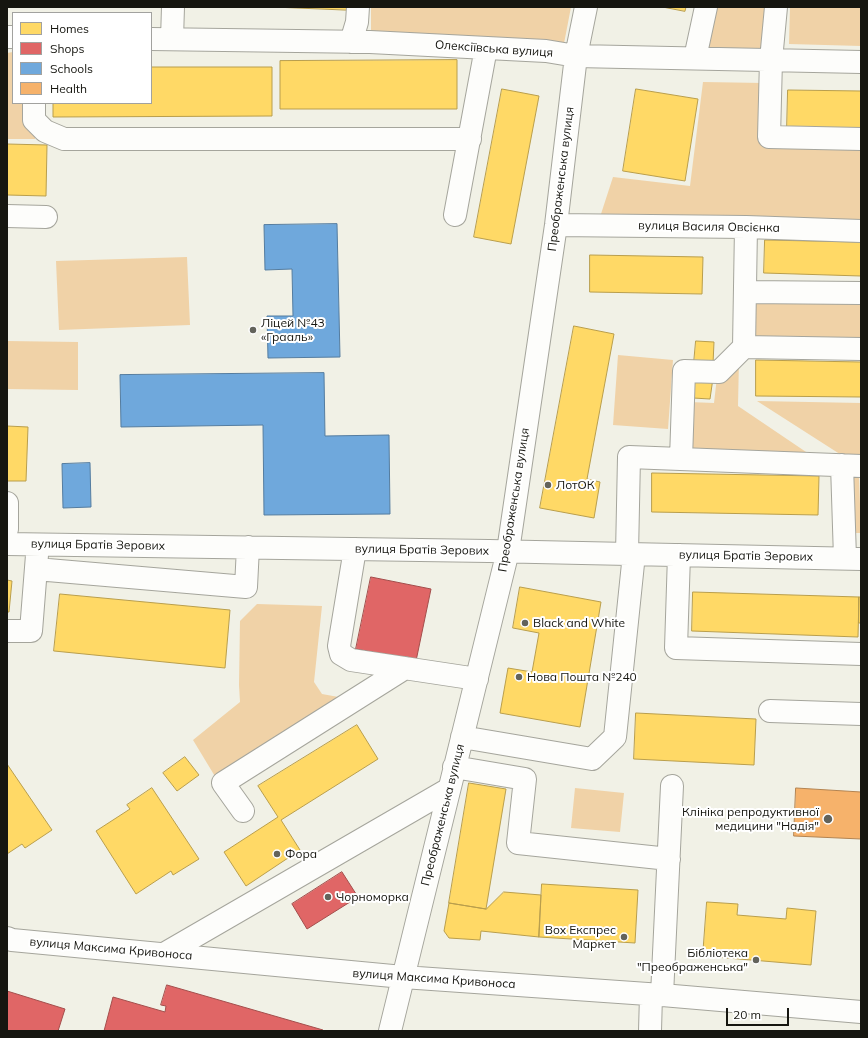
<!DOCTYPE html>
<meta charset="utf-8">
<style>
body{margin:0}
#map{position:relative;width:868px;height:1038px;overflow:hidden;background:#f1f1e6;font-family:Mulish,sans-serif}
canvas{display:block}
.frame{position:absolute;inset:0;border:8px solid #161610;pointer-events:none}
.legend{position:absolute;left:12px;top:12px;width:140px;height:92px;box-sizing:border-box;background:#fff;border:1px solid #a2a29f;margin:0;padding:5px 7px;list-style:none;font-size:12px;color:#161610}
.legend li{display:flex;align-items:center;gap:8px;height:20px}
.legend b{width:20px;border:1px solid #a2a29f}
.scale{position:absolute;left:726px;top:1008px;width:63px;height:18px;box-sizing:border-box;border:2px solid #161610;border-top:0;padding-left:5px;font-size:12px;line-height:14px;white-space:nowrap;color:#161610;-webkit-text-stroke:3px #fff;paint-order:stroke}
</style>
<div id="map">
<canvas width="868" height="1038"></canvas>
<div class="frame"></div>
<ul class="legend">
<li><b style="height:11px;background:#ffd966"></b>Homes</li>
<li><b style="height:11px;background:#e06666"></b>Shops</li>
<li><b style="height:11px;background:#6fa8dc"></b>Schools</li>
<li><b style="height:11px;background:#f6b26b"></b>Health</li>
</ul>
<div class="scale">20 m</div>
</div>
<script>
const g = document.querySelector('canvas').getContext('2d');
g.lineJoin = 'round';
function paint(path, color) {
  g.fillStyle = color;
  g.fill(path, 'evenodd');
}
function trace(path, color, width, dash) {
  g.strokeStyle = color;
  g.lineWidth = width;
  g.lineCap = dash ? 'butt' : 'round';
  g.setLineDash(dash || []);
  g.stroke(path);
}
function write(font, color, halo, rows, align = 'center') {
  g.font = font + ' Mulish,sans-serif';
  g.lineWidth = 4;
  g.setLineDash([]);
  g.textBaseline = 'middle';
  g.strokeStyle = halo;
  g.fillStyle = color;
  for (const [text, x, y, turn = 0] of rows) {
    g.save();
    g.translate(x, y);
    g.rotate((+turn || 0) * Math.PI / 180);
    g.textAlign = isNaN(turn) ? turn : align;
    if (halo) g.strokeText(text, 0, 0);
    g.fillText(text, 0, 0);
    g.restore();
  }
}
paint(new Path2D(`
 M371,7H571L562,54L371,36Z
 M713,7H771L768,53L703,52Z
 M790,7H861V46L789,44Z
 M13,52V103H34L35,139H7V53Z
 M703,82L764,83L768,143L861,146V224L600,217L613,177L690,186Z
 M187,257L190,325L59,330L56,261Z
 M752,299H861V342H751Z
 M7,341L78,342V390L7,389Z
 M618,355L673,360L668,429L613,425Z
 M739,359L738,406L812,456L689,452V402L714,403L717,377Z
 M757,401L861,403V459L846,458Z
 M859,476L861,533H852L849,477Z
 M257,604L322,606L314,682L322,694L344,698L216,778L193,740L240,702L239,685L240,621Z
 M575,788L624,793L620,832L571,828Z`), '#f0d2a7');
const homes = new Path2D(`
 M274,7H353V10Z
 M663,7H686L685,11Z
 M457,60V109H280V61Z
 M151,67H272V116L53,117V103H151Z
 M502,89L539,96L511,244L474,237Z
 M636,89L698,99L685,181L623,171Z
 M788,90L861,91V129H787Z
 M7,144L47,145L46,196L7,195Z
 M765,240L861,242V276L764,273Z
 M590,255L703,257L702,294L590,292Z
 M574,326L614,334L587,479L600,482L594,518L540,508Z
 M696,341L714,342L713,364L694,363Z
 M756,360L861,362V397L756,396Z
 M695,376L713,378L710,399L693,398Z
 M7,426L28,427L26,481H7Z
 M652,473L819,476L818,515L652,512Z
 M7,580L12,581L9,612H7Z
 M520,587L601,602L580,727L500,713L508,668L532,672L539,633L513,628Z
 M693,592L859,597L858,637L692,631Z
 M60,594L230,610L225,668L54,651Z
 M859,597H861V623H859Z
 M636,713L756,719L754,765L634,759Z
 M357,725L378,759L281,820L300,850L246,886L224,852L278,817L258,786Z
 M185,757L199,775L177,791L163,773Z
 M7,764L52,830L25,848L22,844L7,854Z
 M469,783L506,789L486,909L449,903Z
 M152,788L199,859L173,875L171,871L136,894L96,831L130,809L127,805Z
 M542,884L638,890L635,943L539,937Z
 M504,892L541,895L539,937L481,931L480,940L449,938L444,931L449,903L486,909Z
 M707,902L738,904L737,915L786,919L787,908L816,911L811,965L703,956Z`);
paint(homes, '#ffd966');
trace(homes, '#b99e4c', 1);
const shops = new Path2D(`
 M371,577L431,589L416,661L356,649Z
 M342,872L358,897L307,929L292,904Z
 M167,985L323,1030V1031H104L113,997L165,1012L166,1006L161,1005Z
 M7,991L65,1009L58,1031H7Z`);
paint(shops, '#e06666');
trace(shops, '#a34e4c', 1);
const schools = new Path2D(`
 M337,224L340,357L268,358L267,316H293L292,269L265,270L264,225Z
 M324,373L325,436L389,435L390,514L264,515L263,425L121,427L120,375Z
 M90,463L91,507L63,508L62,464Z`);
paint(schools, '#6fa8dc');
trace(schools, '#547c9f', 1);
const health = new Path2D(`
 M796,788L861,792V839L794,836Z`);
paint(health, '#f6b26b');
trace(health, '#b38350', 1);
const minor = new Path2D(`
 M776,7L771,60L769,137L861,139
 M7,37H13
 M151,39L370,42L546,51L576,56L861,62
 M172,39L173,7
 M351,42L357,22L358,7
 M695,58L706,7
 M34,103V120L45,131L64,139H470
 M455,215L486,48
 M7,216L46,217
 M556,225L746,227L861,231
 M746,227L744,347L861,349
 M745,292L861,293
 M681,459L684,371L719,372L744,347
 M842,465L845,558
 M7,503V529
 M7,544L489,551L861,559
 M355,549L339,646L341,654L351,660L477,679
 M627,554L629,457L861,466
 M679,555L676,648L861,654
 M36,569L246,587L248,547
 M7,631H31L37,555
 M770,711L861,714
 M462,737L592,759L615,737L634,554
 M454,767L525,779L518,843L669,859
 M243,811L223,783L405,668
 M7,938L12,940L403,977L662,995L861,1012
 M164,954L449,789
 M662,995L672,786
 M390,1031L508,551L556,225L576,56L586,7
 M650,1031L651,995`);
trace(minor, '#a5a59c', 24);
trace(minor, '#fdfdfb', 22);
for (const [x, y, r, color] of [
 [253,330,4,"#63635b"],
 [548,485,4,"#63635b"],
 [525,623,4,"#63635b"],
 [519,677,4,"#63635b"],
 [828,819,5,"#63635b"],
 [277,854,4,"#63635b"],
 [328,897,4,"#63635b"],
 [624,937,4,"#63635b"],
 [756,960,4,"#63635b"]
]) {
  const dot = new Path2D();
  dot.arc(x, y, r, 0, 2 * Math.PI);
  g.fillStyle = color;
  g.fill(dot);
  trace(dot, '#fff', 1.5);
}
write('12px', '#161610', '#fff', [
 ["Олексіївська вулиця",494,49,4],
 ["Преображенська вулиця",561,179,-83],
 ["вулиця Василя Овсієнка",709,227,1],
 ["Преображенська вулиця",514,500,-81],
 ["вулиця Братів Зерових",98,545,1],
 ["вулиця Братів Зерових",422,550,1],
 ["вулиця Братів Зерових",746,556,1],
 ["Преображенська вулиця",443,815,-76],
 ["вулиця Максима Кривоноса",111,949,5],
 ["вулиця Максима Кривоноса",434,979,4]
]);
write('12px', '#161610', '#fff', [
 ["Ліцей №43",261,323],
 ["«Грааль»",261,337],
 ["ЛотОК",556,485],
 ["Black and White",533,623],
 ["Нова Пошта №240",527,677],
 ["Клініка репродуктивної",819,812,"right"],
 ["медицини \"Надія\"",819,826,"right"],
 ["Фора",285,854],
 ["Чорноморка",336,897],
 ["Box Експрес",616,930,"right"],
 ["Маркет",616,944,"right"],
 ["Бібліотека",748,953,"right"],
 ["\"Преображенська\"",748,967,"right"]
], 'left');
</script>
